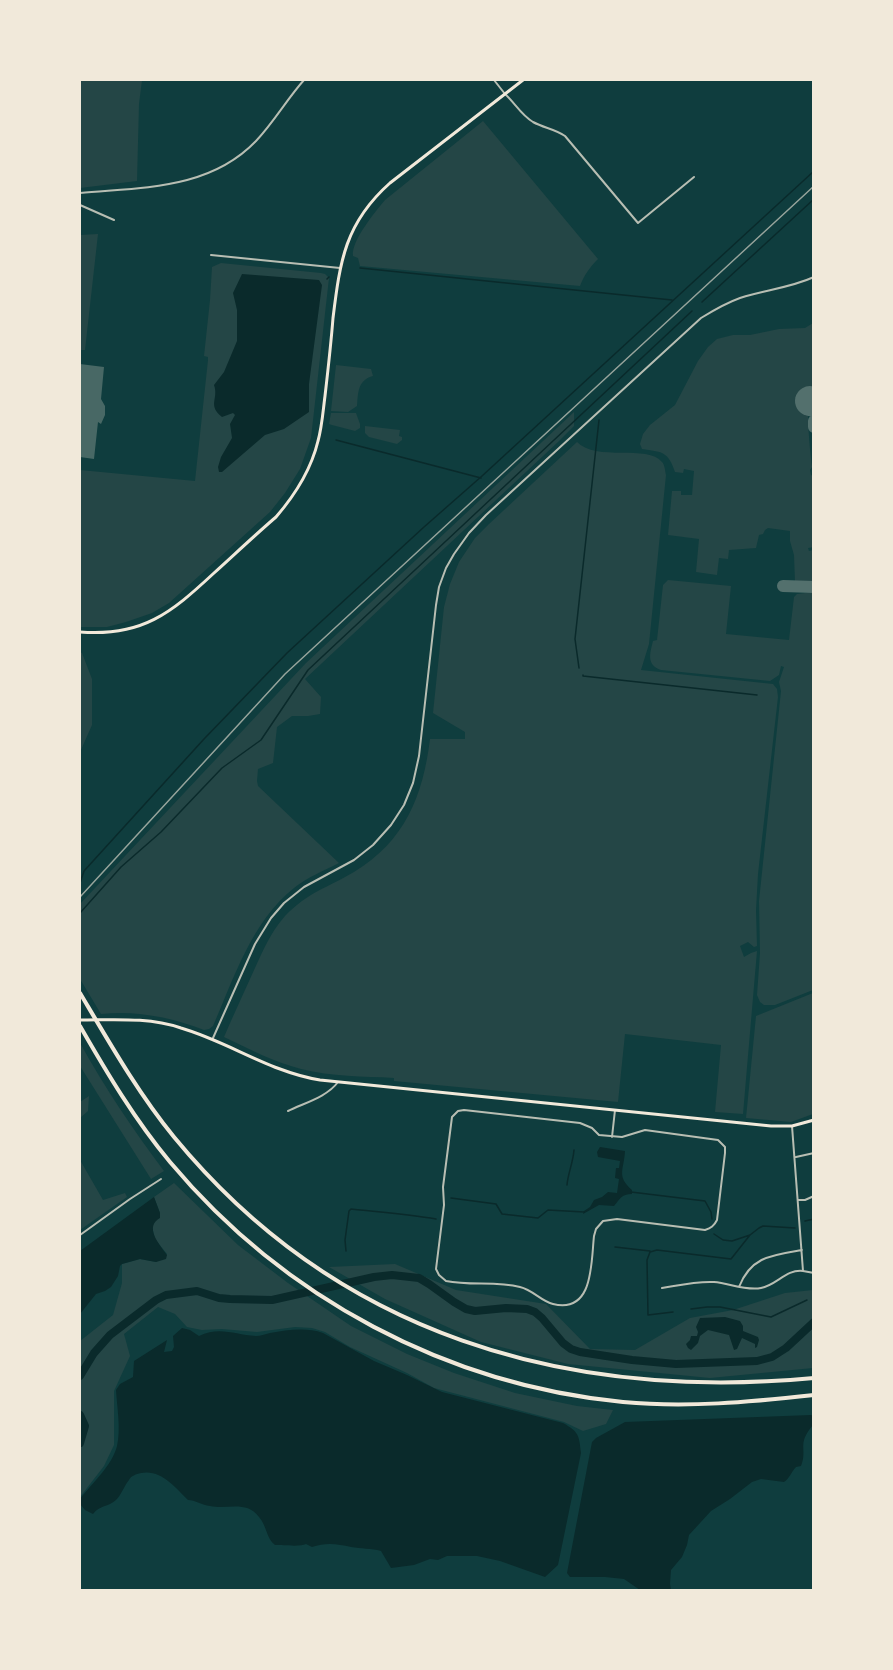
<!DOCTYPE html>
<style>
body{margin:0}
#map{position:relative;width:893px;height:1670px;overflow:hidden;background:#0f3d3e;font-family:"Work Sans",sans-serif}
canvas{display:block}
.frame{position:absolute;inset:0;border:81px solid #f1e9da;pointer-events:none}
</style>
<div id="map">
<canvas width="893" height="1670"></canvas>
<div class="frame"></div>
</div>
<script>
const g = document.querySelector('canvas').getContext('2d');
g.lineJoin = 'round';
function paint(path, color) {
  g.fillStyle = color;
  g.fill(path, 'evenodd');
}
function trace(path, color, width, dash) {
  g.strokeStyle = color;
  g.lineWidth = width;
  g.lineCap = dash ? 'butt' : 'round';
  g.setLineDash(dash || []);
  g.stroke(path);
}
paint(new Path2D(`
 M80,80H142L139,104L137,181L80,188Z
 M483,121L598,259C590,267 584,275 580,286L360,266L358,258L353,256C351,241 375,212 385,200Z
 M98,234L85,350H80V235Z
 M221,263L321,273L325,274L329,278L311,438L300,469L285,493L270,512L169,603L152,613L126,622L107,627H80V470L195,481L208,360V357L204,356L210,300L212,267Z
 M813,323V384C804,401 810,447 812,467L810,470L811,475L813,476L814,483V547L808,548L809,551L813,550V581L795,582L794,555L790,541V531L768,528L765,530L763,534L759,535L756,548L729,550L728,559L719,558L717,575L696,572L699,539L668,535L672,491H681V495H692L694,471L684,469L683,473L675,472C668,451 662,452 642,449L640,444L643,434L650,425L675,405L698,361L708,347L717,339L733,335H750L779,329L805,328Z
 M336,365L371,369L373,376C358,380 358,392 357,406L348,412L331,411Z
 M574,412V426L558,442L305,679L321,697L320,714L308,716H292L277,727L273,763L258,769L257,781L258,786L339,863C323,871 308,877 294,888C252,921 234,978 213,1026L209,1029L204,1030C171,1017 135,1010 101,1014L80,979V904L306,663Z
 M331,413H356L360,424V428L355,431L332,425L329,424Z
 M365,426L400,430L399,436L402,437V440L397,444L369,437L365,433Z
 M577,442C596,462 648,444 662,462C665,465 665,471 666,475L649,644L641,670L773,684L777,689L778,697L758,874L756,910L757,946L754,947L748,942L740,946L744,957L751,953L757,951L743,1114L715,1112L721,1045L625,1034L618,1102L394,1081V1078C363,1076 332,1077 301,1069C274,1062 249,1049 224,1037C232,1018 241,999 250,979C260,957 269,934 285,916C308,892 327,888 354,872C405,841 423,796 430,739H465V732L433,713L444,607L450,584L459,562L475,538L489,524Z
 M668,580L731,586L726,634L789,640L794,597L797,594L813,592V990L775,1005H764L760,1002L757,995L760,953L759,901L781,691L779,682L784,667L781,666L779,675L770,681L661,670C646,665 650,653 653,641L657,640L663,585Z
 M80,652L82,653L92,679V725L80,752Z
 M813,993V1114L791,1122L746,1118L756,1016Z
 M80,1043C105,1088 133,1130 164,1171L151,1179L80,1066Z
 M89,1096L88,1111L80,1118V1102Z
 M80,1160L103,1200L125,1193L127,1197L80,1230Z
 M174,1183L238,1245L288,1283L351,1326L407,1354L454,1373L515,1393L577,1406L613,1410L606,1424L583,1431L564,1422L434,1388L407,1373L350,1347L325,1332L312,1328L295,1327L257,1332L222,1329L202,1330L187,1327L175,1314L158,1307L124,1334L130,1356L114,1391V1445L104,1466L80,1497V1341L113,1315L122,1283V1264L140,1259L156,1262L167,1254L155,1239L152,1226L160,1213L154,1197Z
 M395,1264L456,1290L546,1304L590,1349L635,1350L690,1318L733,1310L785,1293L813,1290V1368L710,1378L568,1364L481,1342L385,1299L329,1267Z`), '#244646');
paint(new Path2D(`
 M242,274L319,280L322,285L309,384V412L284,429L265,435L222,472H219L218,467L221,457L232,438L230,424L235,415L233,413L222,417C207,405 219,399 214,385L224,372L237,341V310L233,293Z
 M600,1147L625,1151C624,1170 616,1176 632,1190V1194C621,1194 620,1199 614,1206L599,1205L583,1214L584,1211L590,1207L594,1200L602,1197L608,1192L617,1193L619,1179L615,1178L616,1168H619L620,1161L598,1157L597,1152Z
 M154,1197L160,1213V1218C144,1227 159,1244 167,1255L166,1259L156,1262L140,1259L122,1264L120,1266L118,1276L111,1287L105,1291L96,1294L80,1314V1251Z
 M725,1317L740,1321L743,1326V1331L758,1337L759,1340L757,1347L755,1348V1344L742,1338L737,1349L734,1350L729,1335L708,1330L700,1336L698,1343L691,1350L688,1348L686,1344L690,1340L691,1336H697L698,1332L696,1327L700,1318Z
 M182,1328L190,1330L199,1336C220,1326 235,1335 256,1336C260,1336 265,1334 270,1333C287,1330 306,1327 323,1333L374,1361L407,1375L442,1392L563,1423C579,1432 579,1435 581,1453L558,1565L545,1577L500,1561L477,1556H447L438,1560L430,1559L414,1565L391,1568L381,1551C371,1548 361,1549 351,1547C338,1544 326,1542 312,1547L306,1544C301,1547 283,1545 275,1545C266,1538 267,1526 259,1517C246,1500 228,1510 210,1506C202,1505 195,1500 188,1500C175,1487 161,1469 141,1473C136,1474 131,1476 129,1480C124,1486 122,1494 116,1500C108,1507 100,1505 93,1514L85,1510L80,1504V1499C92,1483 112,1466 117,1446C121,1429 117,1407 116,1390L120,1384L133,1377L134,1361L167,1340L164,1352L172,1351L174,1347L173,1336Z
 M811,1415L813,1416V1425C796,1445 808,1448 801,1466L796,1467C791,1472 790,1478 784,1482L761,1479L752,1482L730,1499L711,1511L689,1535L687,1545L682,1557L671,1570L670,1584L671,1590H640L624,1579L605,1577H570L567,1573L592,1442L596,1438L625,1422Z`), '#0a2a2b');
trace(new Path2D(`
 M360,268L672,300
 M327,279L329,277
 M702,302L814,199
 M336,440L481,478
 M579,668L575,639L599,420
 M583,675V676L757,695
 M80,883L84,871L204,739L287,653L424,527L482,476L814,171
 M80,913L121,867L161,832L222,768L261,740L308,670L692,311
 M567,1185C568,1173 573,1163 574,1150
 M631,1192L705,1201L711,1212L712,1219
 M451,1198L496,1204L502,1214L538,1218L548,1210L584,1212
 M805,1221L814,1219
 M714,1234L723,1240L732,1241L750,1235L759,1228L763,1226L795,1228
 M615,1247L650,1251
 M346,1251L345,1240L349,1211L351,1209C379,1212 408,1214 436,1219
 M691,1309L707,1307H720L771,1317L807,1300
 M673,1312L648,1315L647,1260L650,1252L657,1250L731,1259L750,1235`), '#0a2a2b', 1.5);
trace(new Path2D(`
 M80,1376L94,1353L110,1335L156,1300L166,1295L197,1291L219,1298L230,1299L272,1300L374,1277L392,1275L419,1278L429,1284L454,1302L466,1309L475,1311L506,1308L527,1309L535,1312L542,1318L563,1343L571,1349L580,1352L632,1360L676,1364L757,1361L772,1357L786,1348L814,1322
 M80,1415L85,1426L80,1443`), '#0a2a2b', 8);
trace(new Path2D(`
 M814,421V427
 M783,586L814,587`), '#53706d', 12);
trace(new Path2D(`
 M810,401L814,402`), '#53706d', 30);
paint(new Path2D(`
 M80,364L104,367L101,399L105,406V415L101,424L98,422L94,459L80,457Z`), '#486865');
trace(new Path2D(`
 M505,94C515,103 521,115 533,122C544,128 555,129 565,136L638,223L694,177
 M80,205L114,220
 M211,255L340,268
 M464,1110L580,1123L592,1128L599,1135L622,1137L645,1130L718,1140L725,1147V1153L717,1220C714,1226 711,1228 705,1230L617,1219L603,1221L596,1229L594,1236C591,1262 594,1314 553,1304C541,1301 533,1290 520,1287C496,1281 470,1286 446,1281L439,1275L436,1269L444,1205L443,1187L452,1117L458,1111Z
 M288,1111C304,1103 327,1097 338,1082
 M792,1126L803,1271L814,1273
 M612,1137L615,1110
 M796,1157L814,1153
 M799,1200H805L814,1196
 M80,1235L130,1199L161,1179
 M739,1287C751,1256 773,1255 802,1250
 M662,1288C680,1285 697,1281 714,1282C729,1283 745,1291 761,1288C777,1285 786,1269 803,1271`), '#b8beb3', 2);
trace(new Path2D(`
 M494,80L505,94
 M80,193C142,187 209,190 256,141C274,122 287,99 304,80
 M213,1038L255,944L271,918L284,903L304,887L354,860L373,845L391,825L404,805L413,783L419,756L436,605L439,587L446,568L454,554L469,533L486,515L701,318C714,310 726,303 740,298C764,290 790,288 814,277`), '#b8beb3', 2);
trace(new Path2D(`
 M80,632C142,637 171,613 214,573C235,554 255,535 276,517C295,495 311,470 318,441C322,427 323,411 325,396C328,370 331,344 333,318C340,261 345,223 390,183L523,80
 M80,1020C114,1020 148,1017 181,1028C229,1042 270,1072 320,1080L771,1126H792L814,1120`), '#f1e9da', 3);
trace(new Path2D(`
 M80,993C109,1042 138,1093 174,1137C337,1335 565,1401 814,1378
 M80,1026C107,1073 135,1120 170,1162C284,1298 447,1385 623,1402C687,1408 750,1402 814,1395`), '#f1e9da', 4);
trace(new Path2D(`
 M80,897L285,674L814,186`), '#97a49c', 1.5);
</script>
